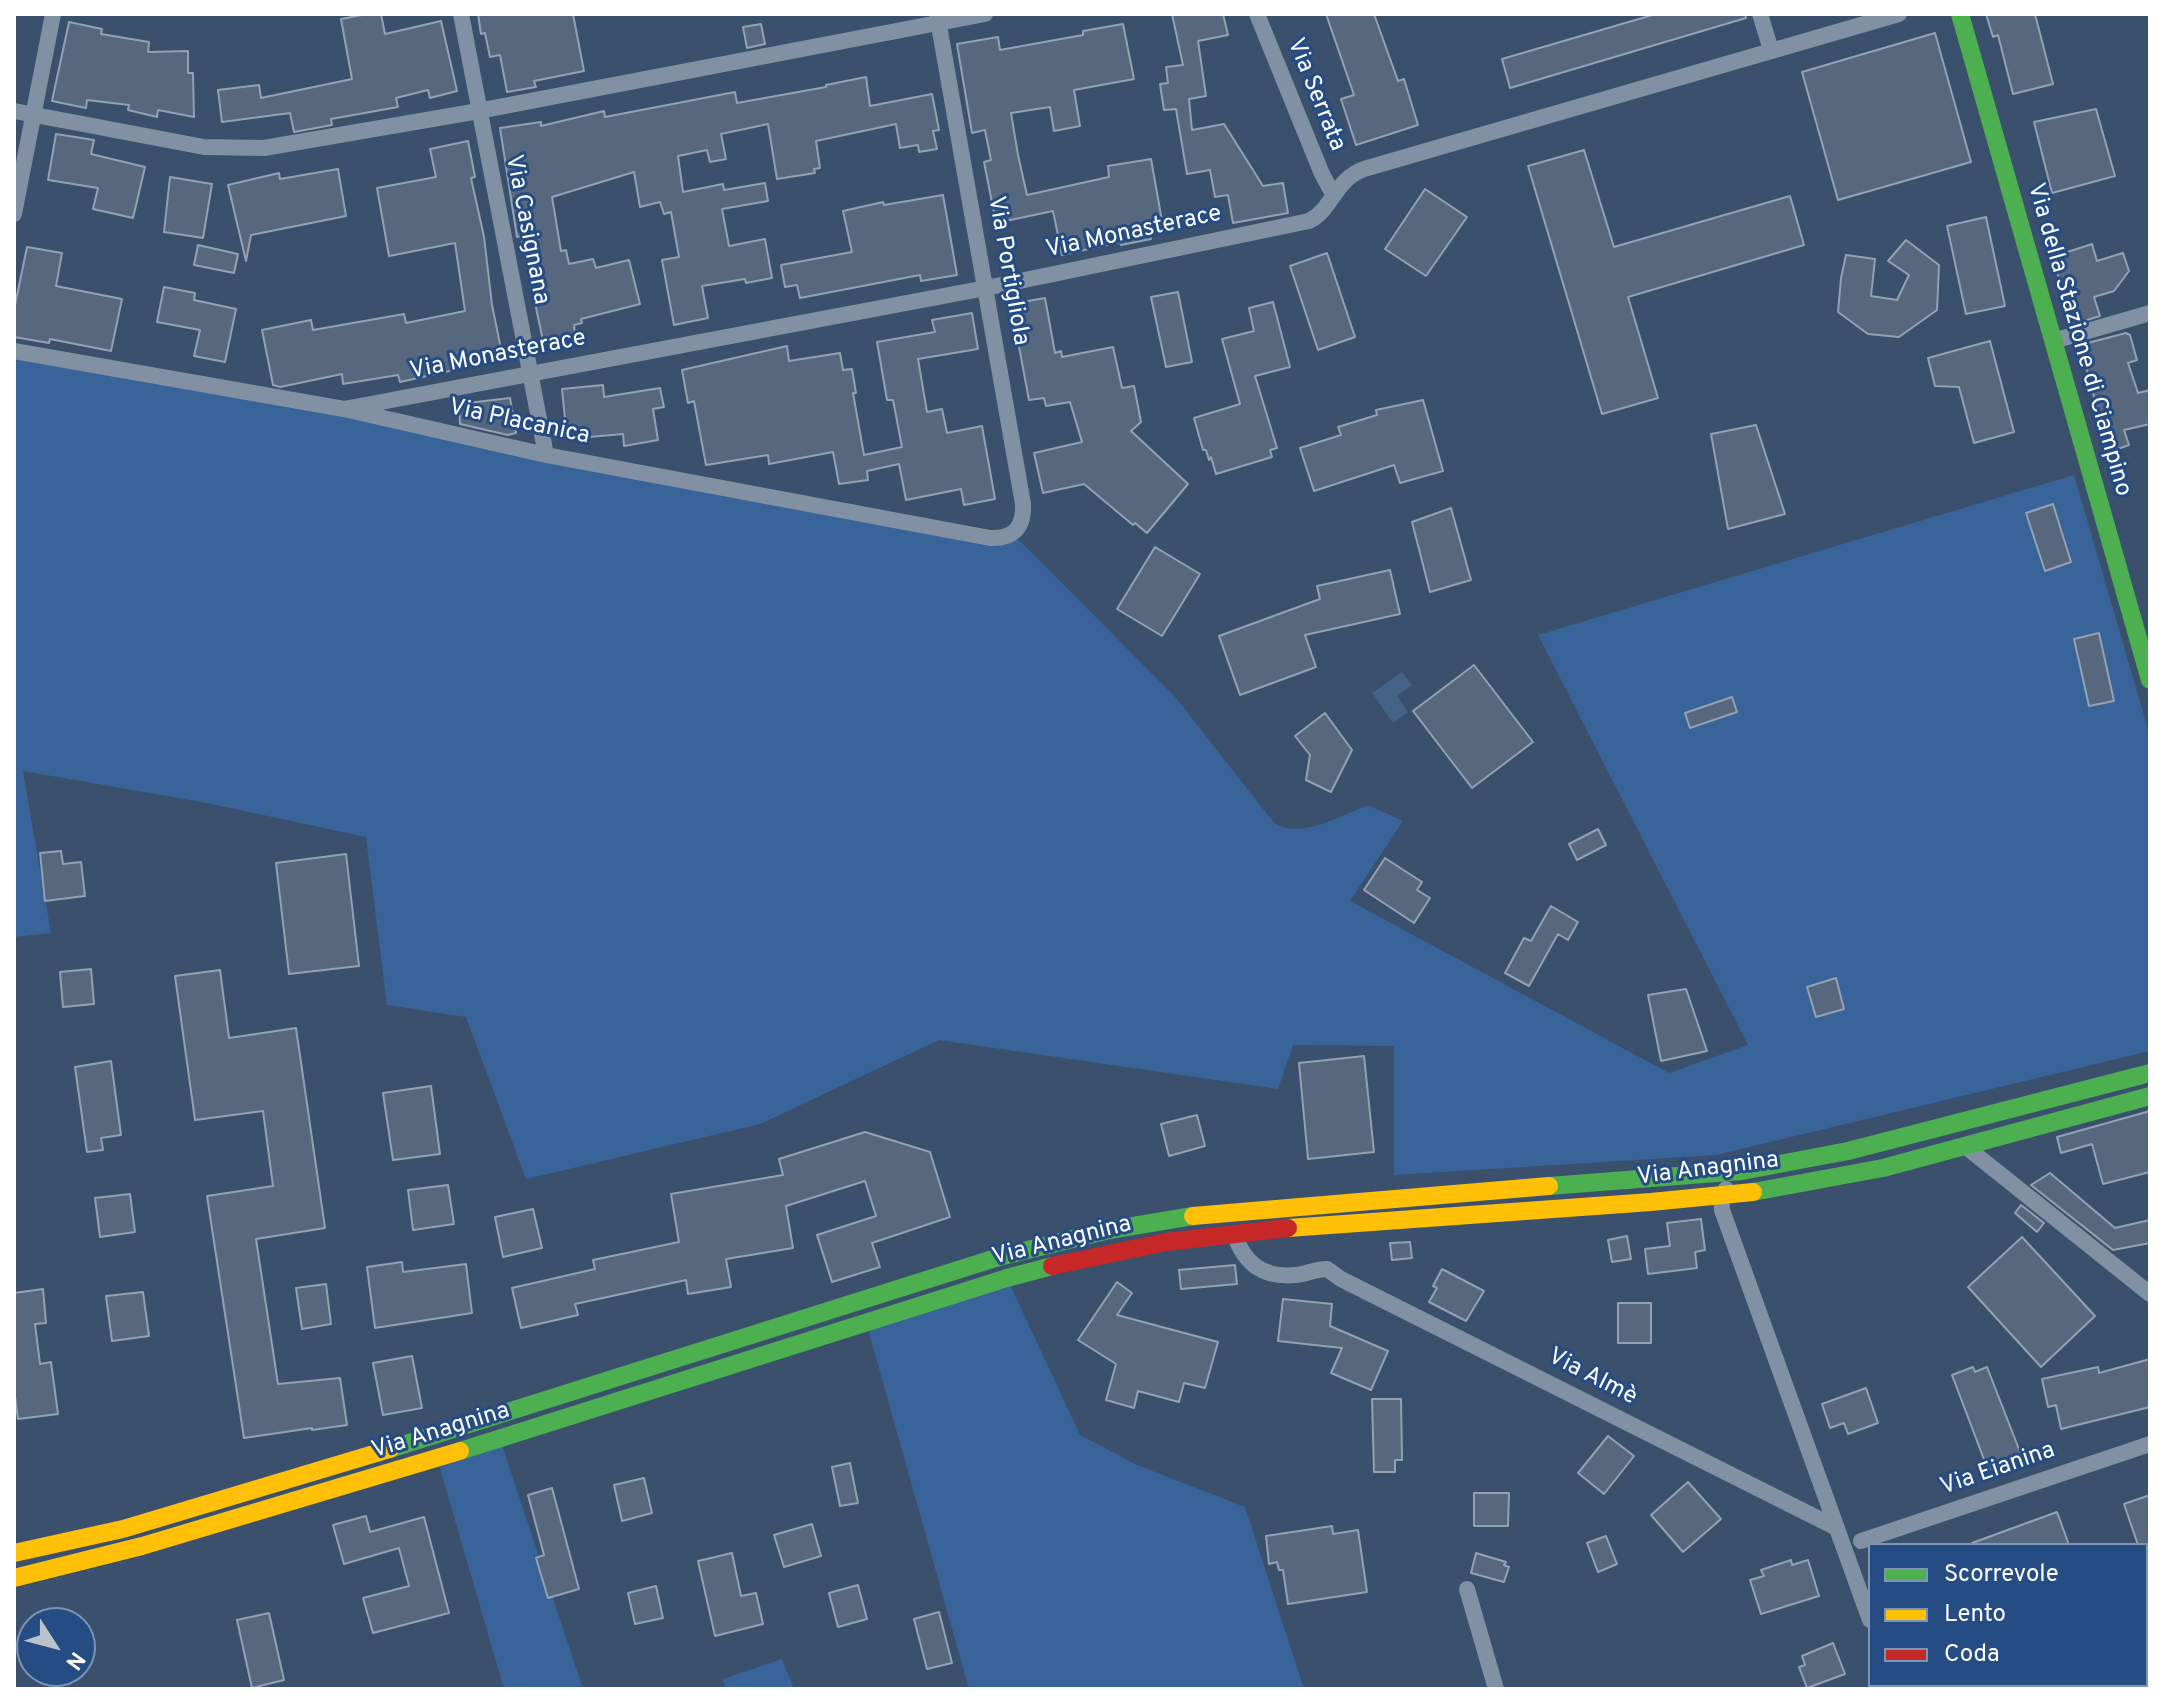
<!DOCTYPE html>
<meta charset="utf-8">
<style>
body{margin:0}
#map{position:relative;width:2164px;height:1703px;overflow:hidden;background:#3b506d;font-family:Overpass,sans-serif}
canvas{display:block}
.frame{position:absolute;inset:0;border:16px solid #fff;pointer-events:none}
.legend{position:absolute;left:1868px;top:1543px;width:280px;height:144px;box-sizing:border-box;background:#254d83;border:2px solid #7c94b5;margin:0;padding:10px 14px;list-style:none;font-size:24px;color:#fff}
.legend li{display:flex;align-items:center;gap:16px;height:40px}
.legend b{width:40px;border:2px solid #7c94b5}
.north{position:absolute;left:16px;top:1607px;width:80px;height:80px;box-sizing:border-box;background:#254d83;border:2px solid #7c94b5;border-radius:50%;rotate:126deg;font-size:22px;font-weight:700;line-height:32px;text-align:center;color:#fff}
.north::after{content:'';display:block;margin:auto;width:28px;height:36px;background:#bac2cc;clip-path:polygon(50% 0,100% 100%,50% 72%,0 100%)}
</style>
<div id="map">
<canvas width="2164" height="1703"></canvas>
<div class="frame"></div>
<ul class="legend">
<li><b style="height:10px;background:#4caf50"></b>Scorrevole</li>
<li><b style="height:10px;background:#ffc107"></b>Lento</li>
<li><b style="height:10px;background:#c62828"></b>Coda</li>
</ul>
<div class="north">N</div>
</div>
<script>
const g = document.querySelector('canvas').getContext('2d');
g.lineJoin = 'round';
function paint(path, color) {
  g.fillStyle = color;
  g.fill(path, 'evenodd');
}
function trace(path, color, width, dash) {
  g.strokeStyle = color;
  g.lineWidth = width;
  g.lineCap = dash ? 'butt' : 'round';
  g.setLineDash(dash || []);
  g.stroke(path);
}
function write(font, color, halo, rows, align = 'center') {
  g.font = font + ' Overpass,sans-serif';
  g.lineWidth = 6;
  g.setLineDash([]);
  g.textBaseline = 'middle';
  g.strokeStyle = halo;
  g.fillStyle = color;
  for (const [text, x, y, turn = 0] of rows) {
    g.save();
    g.translate(x, y);
    g.rotate((+turn || 0) * Math.PI / 180);
    g.textAlign = isNaN(turn) ? turn : align;
    if (halo) g.strokeText(text, 0, 0);
    g.fillText(text, 0, 0);
    g.restore();
  }
}
paint(new Path2D(`
 M14,351L546,455L1013,534L1176,698L1274,823C1301,840 1342,815 1368,805L1403,821L1350,901L1669,1073L1748,1045L1538,635L2074,475L2150,736V1051L1716,1155L1394,1175V1046L1293,1045L1278,1089L939,1040L760,1124L526,1179L466,1017L387,1005L366,837L207,803L23,771L51,933L14,937Z
 M1007,1278L1080,1435L1137,1465L1245,1507L1304,1689H969L866,1322Z
 M500,1439L583,1689H504L437,1458Z
 M782,1659L794,1689H726L723,1679Z`), '#396499');
paint(new Path2D(`
 M1402,672L1412,685L1397,696L1408,712L1393,723L1372,693Z`), '#456287');
const building = new Path2D(`
 M367,14H381L385,34L441,21L457,91L430,98L428,90L396,98L398,107L331,119L332,125L294,132L290,113L222,122L218,90L259,85L261,98L352,79L341,19Z
 M478,14H573L584,71L534,81L536,87L507,92L500,55L490,57L485,33L481,34Z
 M1172,14H1223L1228,35L1198,41L1206,96L1189,99L1192,130L1224,124L1263,186L1283,183L1288,213L1233,223L1228,195L1215,197L1210,170L1187,174L1176,109L1164,110L1160,84L1168,83L1166,67L1183,65Z
 M1326,14H1374L1398,81L1404,79L1418,125L1356,145L1341,99L1354,95Z
 M1656,14H1745L1746,18L1510,88L1502,59Z
 M1986,14H2035L2053,84L2013,94L1998,35L1993,37Z
 M69,22L102,29L101,34L149,42L148,52L188,51V73H193L194,117L158,110L157,117L128,110L129,105L87,100L86,108L52,101Z
 M761,24L765,44L747,48L743,27Z
 M1123,24L1134,79L1074,90L1080,126L1054,131L1050,107L1011,113L1018,155L1027,195L1109,177L1108,166L1151,159L1162,221L1149,224L1151,239L1121,245L1120,242L1062,255L1053,211L996,223L984,162L991,160L985,130L972,133L957,44L998,37L1000,50L1083,35V31Z
 M1935,33L1971,162L1838,200L1802,72Z
 M866,77L870,106L932,94L939,130L933,131L937,149L919,152L918,145L900,148L896,124L816,141L820,168L814,169L815,173L777,179L768,124L721,134L726,159L710,162L707,150L678,156L683,192L723,184L724,190L765,183L768,201L722,209L729,246L765,239L772,278L746,283L745,279L702,286L708,318L674,325L662,260L679,257L671,212L664,214L660,202L640,207L634,172L552,197L561,251L566,250L569,264L593,259L596,268L629,260L640,304L581,319L582,323L574,325L575,334L543,341L521,236L517,237L500,128L541,122V126L604,111L605,117L735,92L737,103L826,87V85Z
 M2096,109L2115,176L2052,193L2034,122Z
 M56,134L94,140L91,154L145,167L133,218L93,209L98,188L48,180Z
 M468,141L475,177L471,178L484,237L492,305L503,359L400,382L398,375L343,384L342,374L280,387L273,385L262,330L311,320L313,330L404,314L406,323L465,311L455,243L389,256L377,188L436,177L430,149Z
 M1584,150L1614,247L1790,196L1804,245L1628,297L1658,398L1602,414L1528,166Z
 M338,169L346,216L251,235L246,261L228,185L279,173L280,179Z
 M170,177L212,184L203,238L164,232Z
 M1425,189L1467,217L1426,276L1385,249Z
 M943,195L957,275L921,281L920,275L800,298L797,285L785,287L781,265L852,252L843,211L883,202L884,205Z
 M1986,217L2005,306L1966,314L1947,226Z
 M1906,240L1939,265L1937,310L1899,337L1868,334L1838,312L1841,278L1846,255L1875,259L1871,296L1897,300L1909,275L1888,261Z
 M2092,244L2097,261L2123,253L2129,271L2114,291L2094,297L2100,316L2074,324L2052,257Z
 M198,245L238,254L234,273L194,265Z
 M27,247L62,253L56,286L122,299L111,351L50,339L49,343L14,337V310Z
 M1327,253L1355,337L1318,350L1290,266Z
 M164,287L195,293L194,300L236,309L225,362L194,356L200,330L157,322Z
 M1178,292L1192,362L1166,367L1151,297Z
 M1045,298L1055,353L1061,351L1062,357L1113,347L1122,388L1134,386L1141,422L1131,431L1188,484L1147,533L1135,523L1133,525L1084,484L1043,493L1034,453L1082,442L1070,402L1046,406L1044,398L1029,400L1011,304Z
 M1273,302L1290,367L1255,376L1277,448L1270,450L1272,457L1216,474L1211,457L1209,460L1206,450H1203L1194,418L1240,404L1222,339L1254,331L1249,308Z
 M972,313L978,349L918,359L927,412L942,409L947,433L982,426L995,499L964,505L961,489L906,500L899,464L867,471L868,480L839,484L833,452L769,464L768,455L706,465L694,401L688,403L682,370L787,346L789,361L840,353L843,370L852,369L856,393H853L864,455L902,447L893,400H887L877,342L935,332L932,320Z
 M2126,333L2130,335L2137,360L2128,363L2138,393L2150,390V424L2124,430L2129,445L2109,452L2080,345Z
 M1990,341L2014,432L1974,443L1959,387L1935,386L1928,358Z
 M603,385L604,397L660,388L664,407L653,409L658,440L624,446L623,434L567,439L562,389Z
 M510,398L516,433L508,435L460,424L459,404Z
 M1423,400L1443,471L1400,483L1394,465L1314,491L1300,448L1341,435L1338,427L1377,415L1376,410Z
 M1756,425L1785,514L1728,529L1711,434Z
 M2053,504L2071,562L2045,571L2026,513Z
 M1451,508L1471,580L1430,592L1412,522Z
 M1155,547L1200,574L1162,636L1117,609Z
 M1390,570L1400,614L1305,635L1316,667L1240,695L1219,636L1320,599L1317,586Z
 M2099,633L2114,701L2089,706L2074,639Z
 M1474,665L1533,742L1472,788L1413,711Z
 M1732,697L1737,712L1690,728L1685,713Z
 M1325,713L1352,750L1331,792L1306,780L1310,755L1295,736Z
 M1598,829L1606,845L1577,860L1569,844Z
 M61,851L63,864L81,862L85,896L45,901L40,853Z
 M346,854L359,966L289,974L276,863Z
 M1385,858L1422,882L1417,890L1430,898L1414,923L1364,890Z
 M1551,906L1578,922L1568,940L1558,934L1529,986L1505,973L1524,938L1531,941Z
 M91,969L94,1004L63,1007L60,972Z
 M220,970L229,1038L296,1028L325,1228L256,1239L278,1384L340,1378L347,1425L312,1430V1428L244,1438L207,1196L273,1186L263,1111L195,1120L175,976Z
 M1836,978L1844,1009L1816,1017L1807,987Z
 M1686,989L1707,1051L1661,1061L1648,995Z
 M1364,1056L1374,1152L1308,1159L1299,1063Z
 M111,1061L121,1135L101,1138L103,1150L87,1152L75,1067Z
 M431,1086L440,1154L393,1160L383,1093Z
 M2150,1111V1172L2103,1184L2092,1144L2061,1153L2057,1137Z
 M1197,1115L1205,1146L1169,1156L1161,1124Z
 M865,1132L930,1152L950,1217L872,1243L880,1267L832,1282L817,1235L876,1216L865,1181L786,1206L793,1248L726,1259L731,1287L688,1294L686,1280L575,1304L578,1315L521,1328L512,1288L595,1269L593,1260L679,1242L671,1194L783,1175L779,1159Z
 M2050,1173L2115,1228L2150,1220V1243L2113,1250L2031,1185Z
 M448,1185L454,1224L413,1230L408,1190Z
 M130,1194L135,1232L100,1237L95,1198Z
 M2021,1205L2044,1223L2037,1232L2015,1213Z
 M533,1209L542,1248L503,1257L495,1217Z
 M1701,1219L1705,1250L1695,1252L1697,1268L1648,1274L1645,1249L1670,1246L1667,1223Z
 M1627,1236L1631,1259L1612,1262L1608,1240Z
 M2022,1237L2095,1316L2041,1367L1968,1287Z
 M1410,1242L1412,1258L1392,1260L1390,1243Z
 M402,1262L403,1272L466,1264L472,1313L375,1328L367,1267Z
 M1235,1265L1237,1284L1181,1289L1179,1270Z
 M1442,1269L1484,1291L1466,1321L1429,1302L1437,1288L1433,1286Z
 M1117,1282L1132,1293L1117,1315L1218,1342L1205,1388L1184,1383L1179,1402L1138,1391L1134,1408L1106,1400L1116,1364L1078,1340Z
 M326,1284L331,1324L302,1329L296,1288Z
 M43,1289L46,1323L35,1324L40,1364L51,1362L58,1414L18,1419L14,1389V1293Z
 M143,1292L149,1336L112,1341L106,1296Z
 M1283,1299L1332,1304L1330,1326L1388,1351L1371,1390L1331,1373L1342,1348L1278,1341Z
 M1618,1303H1651V1343H1618Z
 M412,1356L422,1408L383,1415L373,1363Z
 M2150,1359V1407L2061,1429L2056,1405L2048,1407L2042,1379L2098,1367L2099,1373Z
 M1973,1367L1975,1372L1987,1367L2022,1457L1988,1470L1952,1375Z
 M1866,1388L1878,1423L1848,1434L1844,1423L1830,1428L1822,1404Z
 M1372,1399H1401L1402,1460H1395V1472H1374Z
 M1608,1436L1634,1456L1604,1494L1578,1473Z
 M850,1463L858,1503L840,1506L832,1467Z
 M644,1478L652,1513L622,1521L614,1485Z
 M1688,1482L1721,1519L1683,1552L1651,1515Z
 M552,1488L579,1589L548,1598L536,1558L544,1555L528,1495Z
 M1474,1493H1509L1508,1526H1474Z
 M2150,1495V1572H2148L2146,1545H2138L2124,1504Z
 M2057,1512L2069,1545H1972V1543Z
 M366,1516L370,1532L424,1517L449,1613L373,1633L363,1598L409,1586L399,1548L344,1564L333,1525Z
 M812,1524L821,1556L784,1567L774,1535Z
 M1332,1526L1333,1534L1358,1530L1367,1592L1288,1604L1283,1570H1279L1277,1562L1269,1564L1266,1536Z
 M1606,1536L1617,1564L1598,1572L1587,1543Z
 M732,1553L741,1596L756,1593L763,1624L715,1636L698,1561Z
 M1476,1553L1506,1562L1504,1565L1509,1567L1504,1582L1471,1573Z
 M1791,1560L1792,1565L1808,1560L1819,1596L1761,1614L1750,1580L1764,1576L1761,1570Z
 M858,1585L867,1619L838,1627L829,1593Z
 M656,1586L663,1618L635,1624L628,1593Z
 M939,1612L952,1663L927,1669L914,1619Z
 M269,1613L284,1680L252,1688L237,1620Z
 M1833,1643L1845,1674L1807,1688L1799,1667L1805,1665L1802,1656Z`);
paint(building, '#56677e');
trace(building, '#94a1b2', 2);
trace(new Path2D(`
 M461,14L546,455
 M1257,14L1322,174L1333,194
 M1760,14L1771,50
 M14,111L204,147L264,148L473,112L985,14
 M14,214L53,14
 M2053,341L2150,313
 M14,351L344,409L546,455L990,538C1014,539 1024,527 1023,504L937,14
 M344,409L986,288L1309,221C1333,209 1334,180 1364,169L1899,14
 M1965,1146L2150,1294
 M1726,1189L1721,1196L1722,1210L1870,1620
 M1234,1234C1245,1264 1262,1278 1296,1275C1307,1274 1316,1269 1327,1269L1341,1279L1837,1528
 M1861,1541L2150,1444
 M1467,1589L1496,1689
 M1894,1685L1895,1689`), '#8190a3', 16);
trace(new Path2D(`
 M1960,14L2150,680
 M1549,1186L1742,1171L1848,1151L2150,1073
 M1753,1192L1883,1168L2150,1096
 M390,1449L999,1257L1109,1230L1193,1216
 M460,1451L1007,1278L1052,1266`), '#4caf50', 18);
trace(new Path2D(`
 M1193,1216L1549,1186
 M1288,1228L1651,1202L1753,1192
 M14,1553L123,1529L390,1449
 M14,1578L142,1546L460,1451`), '#ffc107', 18);
trace(new Path2D(`
 M1052,1266L1166,1242L1288,1228`), '#c62828', 18);
write('24px', '#fff', '#254d83', [
 ["Via Serrata",1315,95,68],
 ["Via Casignana",526,230,79],
 ["Via Monasterace",1134,233,-12],
 ["Via Portigliola",1007,271,80],
 ["Via della Stazione di Ciampino",2078,340,74],
 ["Via Monasterace",498,356,-11],
 ["Via Placanica",519,423,12],
 ["Via Anagnina",1708,1170,-7],
 ["Via Anagnina",1062,1242,-14],
 ["Via Almè",1592,1378,27],
 ["Via Anagnina",441,1432,-17],
 ["Via Eianina",1998,1470,-19]
]);
</script>
